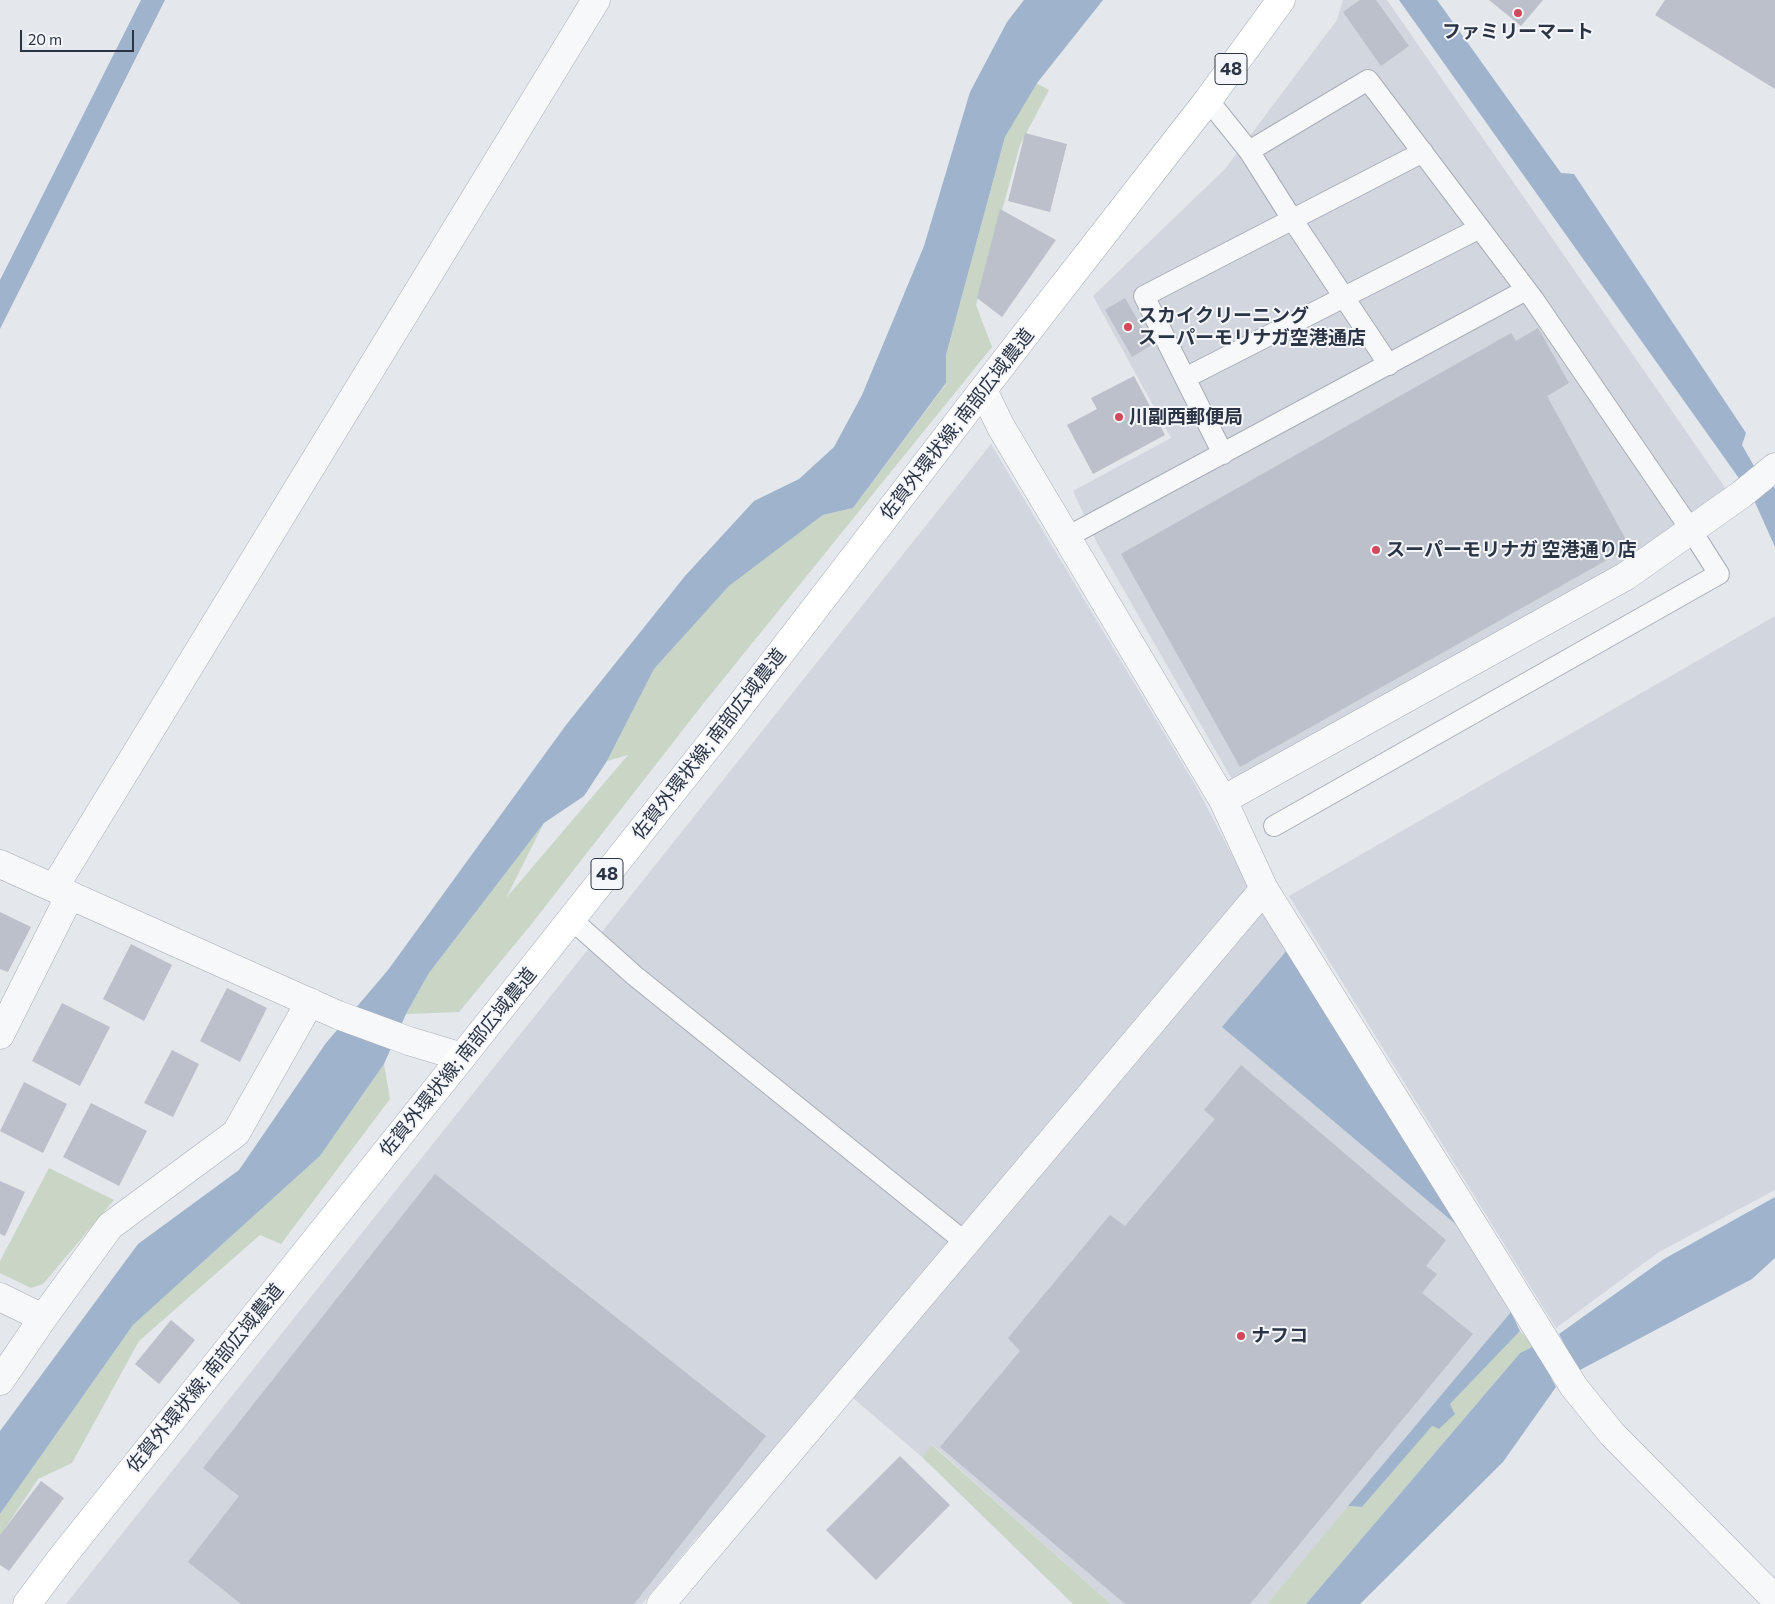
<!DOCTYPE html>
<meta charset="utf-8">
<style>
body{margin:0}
#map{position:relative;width:1775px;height:1604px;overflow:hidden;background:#e4e7ec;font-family:Commissioner,sans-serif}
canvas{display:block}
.scale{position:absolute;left:20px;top:30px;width:114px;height:22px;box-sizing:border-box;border:2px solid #2b3445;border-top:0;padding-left:6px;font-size:15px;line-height:18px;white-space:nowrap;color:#2b3445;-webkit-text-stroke:4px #f4f6f9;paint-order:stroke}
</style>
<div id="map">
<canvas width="1775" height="1604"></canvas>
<div class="scale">20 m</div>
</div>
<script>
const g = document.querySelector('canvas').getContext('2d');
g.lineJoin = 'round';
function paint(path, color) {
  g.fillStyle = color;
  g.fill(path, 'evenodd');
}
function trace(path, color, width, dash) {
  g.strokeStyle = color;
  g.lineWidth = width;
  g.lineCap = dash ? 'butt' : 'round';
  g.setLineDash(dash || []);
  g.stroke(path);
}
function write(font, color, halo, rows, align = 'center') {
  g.font = font + ' Commissioner,"Noto Sans JP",sans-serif';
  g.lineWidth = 4;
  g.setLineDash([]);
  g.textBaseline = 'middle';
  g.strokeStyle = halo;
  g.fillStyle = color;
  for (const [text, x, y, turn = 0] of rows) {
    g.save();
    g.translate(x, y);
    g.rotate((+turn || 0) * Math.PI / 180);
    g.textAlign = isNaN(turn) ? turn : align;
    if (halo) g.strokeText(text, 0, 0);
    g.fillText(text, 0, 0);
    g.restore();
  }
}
paint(new Path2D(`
 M1343,0H1387L1726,489L1626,562L1233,781L1097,543L1073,491L1171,438L1093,296L1225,169L1337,20Z
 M991,444L1197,788L1246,882L1511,1312L1267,1604H1111L933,1445L922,1457L853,1398L698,1536L642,1604H66Z
 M1775,616V1190L1659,1252L1556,1328L1289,896Z`), '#d2d6de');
paint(new Path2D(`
 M1036,83L1049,90L1020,145L976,305L992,347L703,704L530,926L459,1012L406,1014L429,973L544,823L506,898L628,755L607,761L654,669L729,586L823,515L853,508L946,384V355L1005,137Z
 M384,1064L390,1099L281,1244L260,1235L139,1341L72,1463L38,1479L0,1536V1514L133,1325L320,1156Z
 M49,1168L114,1200L43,1284L31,1288L0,1273V1261Z
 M1520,1331L1534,1346L1520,1353L1306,1604H1267L1348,1506L1362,1507L1450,1404Z
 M932,1445L1111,1604H1073L922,1457Z`), '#c9d6c5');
paint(new Path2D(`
 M141,0H165L0,329V280Z
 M1024,0H1103L1037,83L1005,137L946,355V383L853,508L823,515L729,586L654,669L607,761L584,796L544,823L429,973L406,1014L384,1064L320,1156L133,1325L0,1514V1431L138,1244L239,1170L326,1043L388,970L566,725L685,576L754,501L799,479L834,447L862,395L924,246L970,92L1007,22Z
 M1399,0H1437L1561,173L1574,174L1746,433L1742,445L1762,480L1775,488V547L1753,498Z
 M1288,949L1459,1227L1222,1027Z
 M1775,1197V1258L1752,1279L1580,1370L1576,1363L1551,1378L1556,1387L1503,1462L1360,1604H1306L1520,1353L1534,1346L1543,1362L1566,1347L1559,1334L1664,1259Z
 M1511,1312L1520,1331L1450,1404L1455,1414L1439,1429L1432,1426L1362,1507L1348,1506Z`), '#9fb4cc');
paint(new Path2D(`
 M1360,0H1376L1409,46L1381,66L1343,12Z
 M1489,0H1543L1521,26Z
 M1665,0H1775V89L1655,15Z
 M1025,133L1067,144L1050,212L1008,201Z
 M1000,209L1056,240L1002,317L977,298Z
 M1125,298L1152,345L1132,357L1105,310Z
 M1538,328L1569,383L1547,396L1630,547L1240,767L1121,554L1511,333L1516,341Z
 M1134,376L1165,435L1093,474L1067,425L1097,409L1091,398Z
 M0,912L31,927L8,972L0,969Z
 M131,944L172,965L144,1021L103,999Z
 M227,988L267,1008L240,1062L200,1041Z
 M62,1003L110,1027L80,1086L32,1061Z
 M172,1050L199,1064L173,1117L144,1103Z
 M1241,1065L1446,1240L1426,1266L1437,1274L1422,1293L1473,1334L1250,1604H1125L940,1447L1020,1351L1008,1338L1110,1215L1125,1226L1215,1119L1204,1110Z
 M24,1082L67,1104L43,1153L0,1131Z
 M91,1103L147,1131L119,1186L63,1157Z
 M435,1174L766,1436L634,1604H241L188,1562L239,1496L203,1468Z
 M0,1181L25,1192L5,1236L0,1234Z
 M171,1320L195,1340L159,1384L135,1364Z
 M900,1456L950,1505L876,1580L826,1530Z
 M41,1481L64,1498L9,1571L0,1565V1535Z`), '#bbc0ca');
const lane = new Path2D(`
 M1208,100L1249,151L1292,219L1389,365
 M1249,151L1368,80L1534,300L1691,530L1719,574L1274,826
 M1185,378L1480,228
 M1223,454L1144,296L1423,152
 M1067,537L1526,290
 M571,919L635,976L965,1242`);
const street = new Path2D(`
 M983,390L1001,427L1223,800L1264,889L1574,1387L1612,1434L1775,1599
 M1223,800L1626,576L1742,494L1775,467
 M0,864L338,1015L409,1041L462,1057
 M54,888L596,0
 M0,1035L70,895
 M0,1297L43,1318
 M0,1381L43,1318L110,1226L236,1133L310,1002
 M661,1604L1264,889`);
const primary = new Path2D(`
 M27,1604L63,1556L462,1057L726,724L1035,322L1208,100L1281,0`);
trace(lane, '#a9aeb7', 22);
trace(street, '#a9aeb7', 29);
trace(primary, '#a3abb8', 29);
trace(lane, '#f7f8fa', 20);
trace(street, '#f7f8fa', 28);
trace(primary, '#fff', 28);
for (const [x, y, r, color] of [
 [1518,13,5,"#d1495b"],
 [1128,327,5,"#d1495b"],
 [1119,417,5,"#d1495b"],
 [1376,550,5,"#d1495b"],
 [1241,1336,5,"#d1495b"]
]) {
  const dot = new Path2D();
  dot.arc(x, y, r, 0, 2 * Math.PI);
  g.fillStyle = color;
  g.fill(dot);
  trace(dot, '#f4f6f9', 2);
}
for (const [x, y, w] of [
 [1231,69,32],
 [607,874,32]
]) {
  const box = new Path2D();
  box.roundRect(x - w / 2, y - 15.5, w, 31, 4);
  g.fillStyle = '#f4f6f9';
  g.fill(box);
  trace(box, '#2b3445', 1);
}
write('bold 18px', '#2b3445', null, [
 ["48",1231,69],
 ["48",607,874]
]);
write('bold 19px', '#2b3445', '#f4f6f9', [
 ["ファミリーマート",1518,32,"center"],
 ["スカイクリーニング",1138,316],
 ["スーパーモリナガ空港通店",1138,338],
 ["川副西郵便局",1129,417],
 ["スーパーモリナガ 空港通り店",1386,550],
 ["ナフコ",1251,1336]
], 'left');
write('19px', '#2b3445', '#f4f6f9', [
 ["佐賀外環状線; 南部広域農道",957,424,-52],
 ["佐賀外環状線; 南部広域農道",709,744,-52],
 ["佐賀外環状線; 南部広域農道",458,1062,-51],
 ["佐賀外環状線; 南部広域農道",205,1378,-51]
]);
</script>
